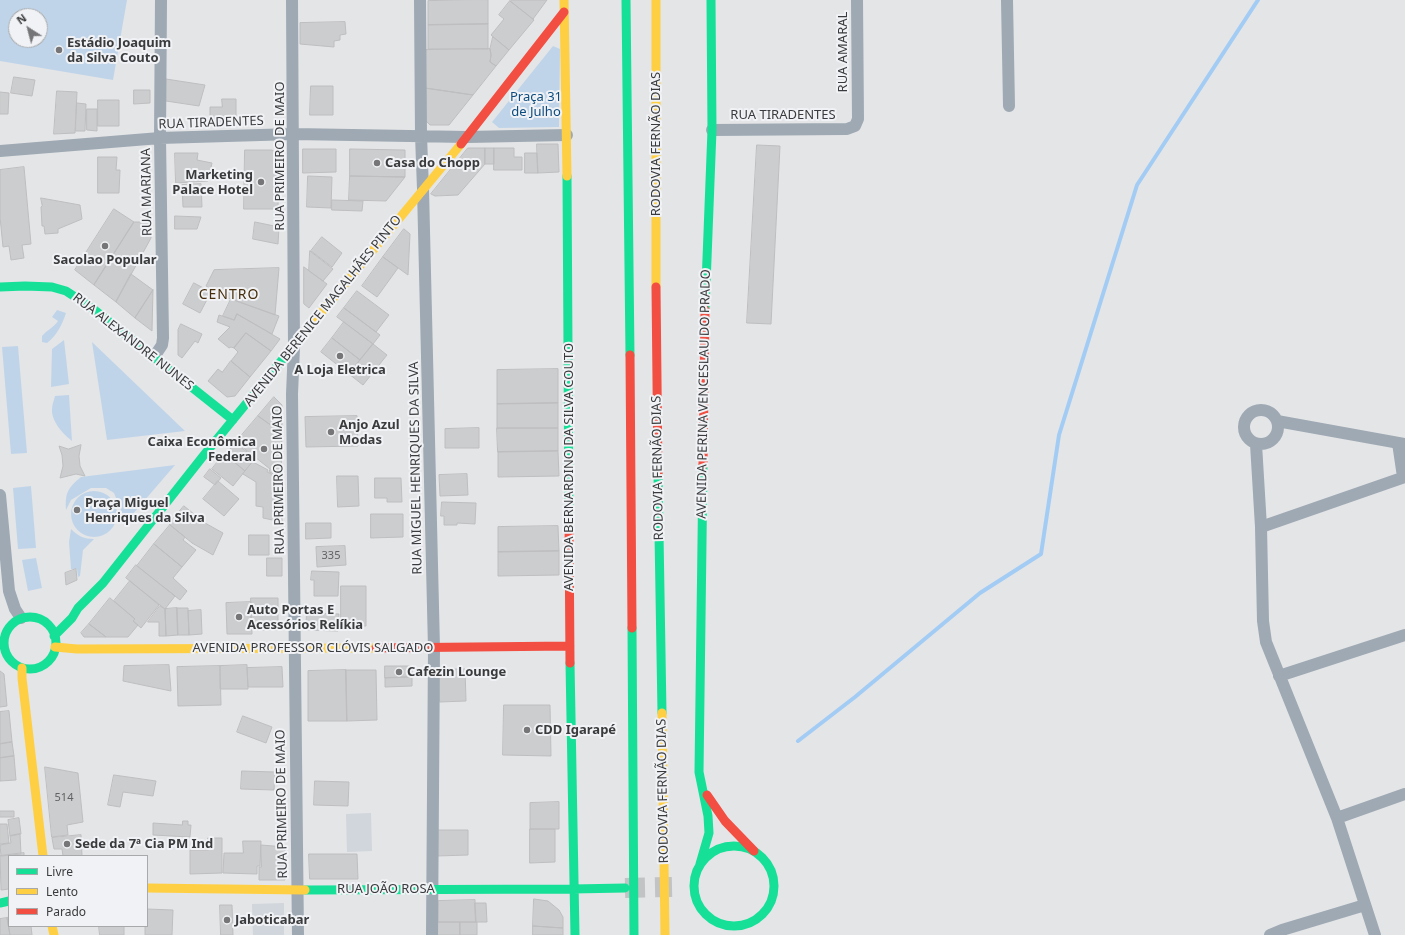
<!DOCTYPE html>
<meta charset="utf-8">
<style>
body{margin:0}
#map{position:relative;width:1405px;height:935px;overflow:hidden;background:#e4e5e7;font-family:"Noto Sans",sans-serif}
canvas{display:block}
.legend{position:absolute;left:8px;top:855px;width:140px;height:72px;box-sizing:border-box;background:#f0f2f5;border:1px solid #a7a9ab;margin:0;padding:5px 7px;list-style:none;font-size:12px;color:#3a3b3c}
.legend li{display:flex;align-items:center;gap:8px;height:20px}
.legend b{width:20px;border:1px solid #a7a9ab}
.north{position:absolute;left:8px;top:8px;width:40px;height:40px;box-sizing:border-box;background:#f0f2f5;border:1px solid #a7a9ab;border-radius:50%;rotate:324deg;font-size:11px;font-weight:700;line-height:16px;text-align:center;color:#3a3b3c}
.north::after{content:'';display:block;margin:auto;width:14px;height:18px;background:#767678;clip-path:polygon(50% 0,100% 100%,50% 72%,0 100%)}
</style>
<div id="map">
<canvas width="1405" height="935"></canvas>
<ul class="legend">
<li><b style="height:5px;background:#16e098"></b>Livre</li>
<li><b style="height:5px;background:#ffcf43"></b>Lento</li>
<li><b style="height:5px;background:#f24e42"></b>Parado</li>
</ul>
<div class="north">N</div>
</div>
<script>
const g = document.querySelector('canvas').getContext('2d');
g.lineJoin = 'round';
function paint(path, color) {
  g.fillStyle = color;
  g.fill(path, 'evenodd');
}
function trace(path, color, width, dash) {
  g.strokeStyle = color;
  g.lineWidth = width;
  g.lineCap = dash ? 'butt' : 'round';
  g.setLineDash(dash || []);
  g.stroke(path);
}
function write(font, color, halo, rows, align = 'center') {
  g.font = font + ' "Noto Sans",sans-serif';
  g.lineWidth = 4;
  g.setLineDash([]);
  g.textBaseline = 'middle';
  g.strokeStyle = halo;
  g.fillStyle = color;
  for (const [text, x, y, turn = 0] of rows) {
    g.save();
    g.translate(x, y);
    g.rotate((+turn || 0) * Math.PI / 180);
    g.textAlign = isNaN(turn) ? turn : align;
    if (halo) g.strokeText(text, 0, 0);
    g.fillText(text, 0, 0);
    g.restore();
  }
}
paint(new Path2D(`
 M371,813L372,851L347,852L346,814Z
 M284,903V935H253L252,904Z`), '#d1d6dc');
paint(new Path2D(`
 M0,0H127L113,80L0,61ZM16,16H40V40H16Z
 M553,46L560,49L559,127L499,128L492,122Z
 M57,310L66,313C62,325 57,335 47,343L42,342V336C47,330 53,328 58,321L52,317Z
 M64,340L69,384L51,387L52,349Z
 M92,342L185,431L107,440Z
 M18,346L27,453L11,454L2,347Z
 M69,395L72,441C63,434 51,421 52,409C52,405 54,400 55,396Z
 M175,465L126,522L114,493L106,488H91L71,500L66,510C65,492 68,488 81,477Z
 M31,486L36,548L18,549L13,488Z
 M71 514a23 23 0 1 1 46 0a23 23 0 1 1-46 0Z
 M71,529C78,536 84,539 94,539L83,550L80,576L78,577L77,569H71L69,542Z
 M36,558L42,588L28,591L22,560Z`), '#c0d4e9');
trace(new Path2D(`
 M798,741L855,697L980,593L1041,554L1059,435L1137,185L1258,0`), '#a3ccf5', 4);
const building = new Path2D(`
 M488,0V24L428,25V1Z
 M511,0H547L533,19L510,1Z
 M510,1L534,20L509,50L491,35L504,19L499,15Z
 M345,22L346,34L340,35V40L334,41V47L300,44V23Z
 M488,24V49H428V25Z
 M493,37L509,50L496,66L490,62L491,55L490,49Z
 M490,49L491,55L490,62L496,66L473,95L425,88V50Z
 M14,77L35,80L32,96L11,93Z
 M166,79L205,85L199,106L166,101Z
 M311,86H333V115H310Z
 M425,88L473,95L449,125H430L425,120Z
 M134,90H150V103L134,104Z
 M57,91L77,92L75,133L54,134Z
 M0,92L9,93L8,114H0Z
 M222,99H236V121H210V107H222Z
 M98,100H119V126H98Z
 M77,103L86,104L85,131H76Z
 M87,109H97V131L87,130Z
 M537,144H558L559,172L538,173Z
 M757,145L780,146L771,324L747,323Z
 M468,148H485V164L458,195L435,196L431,194Z
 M485,148H494V164H485Z
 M494,148H514V157H522V170H494Z
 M303,149H336V172L303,173Z
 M350,149L405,150V177L350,176Z
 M245,150H272L279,155L278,209H244Z
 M175,153H198L197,160L212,163L208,181L176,183Z
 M525,153H537L538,173H525Z
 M98,157H117L116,170H120L119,193H98Z
 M24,167L31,244L22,245L24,258L11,260L9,246L3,247L0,217V170Z
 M308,176L332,177L331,208L307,207Z
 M350,176L405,177L386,201L349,200Z
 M201,184L202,207H183L182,185Z
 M41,198L80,205L82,219L58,229V233L45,234L44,226H42L41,207L42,206Z
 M332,200L363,201L362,211L332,210Z
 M114,209L134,222L94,285L75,270Z
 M175,216L201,217L197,229H175Z
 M134,222H151V238L116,302L94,285Z
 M255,222L279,227L278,244L253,239Z
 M404,229L410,234L408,275L383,257Z
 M322,237L342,253L332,267L311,251Z
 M310,251L333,269L323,281L309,271Z
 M383,257L398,268L377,297L362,286Z
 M304,267L327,284L309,308L304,304Z
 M279,268L275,315L228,298L206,286L214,270Z
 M131,274L153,290L135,318L116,302Z
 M194,283L211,292L200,313L183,304Z
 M153,290L152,331L135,318Z
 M357,291L389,315L376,332L344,308Z
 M231,299L279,316L272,334L237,314L234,320L223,316Z
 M344,308L380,335L373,344L337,317Z
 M237,314L280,339L271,351L246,333L234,348L231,347L229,348L218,339L230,327L217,322L219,315L234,320Z
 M344,322L373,344L360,360L332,338Z
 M181,324L202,334L198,343L195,341L182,358L178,355V330Z
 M246,333L271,351L250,377L231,361L238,352L234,348Z
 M332,338L360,360L349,374L321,352Z
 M373,344L387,355L363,385L349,374Z
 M231,361L250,377L235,396L227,397L208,381L218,369L222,372Z
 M558,369V403L497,404V370Z
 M274,397L282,405V433L258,416Z
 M558,403V428H497V404Z
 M258,416L282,433L281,477L269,472L270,469L236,442Z
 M357,416L358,446L306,447L305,417Z
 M479,428V448H445V429Z
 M497,428H558V451L498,452Z
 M235,443L255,458L245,471L226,455Z
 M81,445L79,456L80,466L85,476L76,474L60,478L63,466L62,455L59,446L68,449Z
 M558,451L559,476L498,477V452Z
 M224,454L245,471L233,486L212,469Z
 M253,462L268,470L267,472L282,479V522L263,518V507L256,506V482L243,474Z
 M210,469L221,478L215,485L204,477Z
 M467,474L468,495L440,496L439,475Z
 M337,476H358L359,506L338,507Z
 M375,478H401L402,502H387V498H375Z
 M218,481L239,499L224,516L203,499Z
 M442,502L476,503L475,524L457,523V525H444V516H441Z
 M184,506L205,523L223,533L213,555L192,543L169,524Z
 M371,514H403V537L371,538Z
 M306,523H331V538L306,539Z
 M170,525L185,537L183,540L196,550L182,567L154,544Z
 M558,526L559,551L498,552V527Z
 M249,535H269V555H249Z
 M154,544L182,567L173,578L187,591L180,600L137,566Z
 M345,546L346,565L317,567L316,547Z
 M559,551V575L498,576V552Z
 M267,558H282V576H267Z
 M136,565L175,596L165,609L126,578Z
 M76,569L77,580L66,585L65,573Z
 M312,571L339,572L338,596H314V580H311Z
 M130,581L159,605L141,628L133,621L135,619L114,601Z
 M341,586H366V626H341Z
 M110,598L135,619L133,621L138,625L128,637H106L89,624Z
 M251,598H278V630H251Z
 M251,602L252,634H227L226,603Z
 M160,606L165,609L166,636H159V622H148Z
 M177,608L178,635L166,636L165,609Z
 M177,608H188L189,635H178Z
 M201,610L202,634L189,635L188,611Z
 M307,613L339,614L338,631L306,630Z
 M89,624L106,637H84L81,633Z
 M169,665L171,691L123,681L124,666Z
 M247,665L248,689H220V666Z
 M220,666L221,705L178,706L177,667Z
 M385,666H412V677L385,678Z
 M282,667L283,687H248L247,668Z
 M439,669H465L466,701L440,702Z
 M346,670L347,721H308V671Z
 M346,670H376L377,720L347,721Z
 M0,671L4,674L7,706L0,707Z
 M412,677V686L385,687V678Z
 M504,705H550L551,756L503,755Z
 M9,711L12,742L0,744V712Z
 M243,716L272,727L266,743L237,732Z
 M12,742L14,756L0,758V744Z
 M14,756L16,780L0,781V758Z
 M45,767L78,773L83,822L67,825L68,835L52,837Z
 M242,771L275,772L274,790L241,789Z
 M114,775L156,781L153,796L123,792L120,807L108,805Z
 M315,781L349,782L348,806L314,805Z
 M559,802V829H530V803Z
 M0,811H14V817H0Z
 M19,818L21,834L10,836L8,820Z
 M183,821H188V825H191L190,837L153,835V823L182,825Z
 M0,824H7L9,843L0,844Z
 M530,829H555V862L530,863Z
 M437,830H468V855L437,856Z
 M20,834L21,854L1,856L0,845L11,843L10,836Z
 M81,835L82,856H63L62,849H54L52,838Z
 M208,838H222V873L190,874V850H208Z
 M243,841H261L260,866H257V874L223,873L224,853H243Z
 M261,845L285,847V880H259V867H261Z
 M24,853V856H9V889L1,890L0,856Z
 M309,854H357L358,879H310Z
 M534,899L548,901L559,910L563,917V928L533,926Z
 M475,900L476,922H438V901Z
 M475,903H486L487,922H476Z
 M220,905H232L233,935H221Z
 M147,909L173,910L172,935H145V926H147Z
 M9,917V926H31L32,935H10L7,918Z
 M7,918L10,935H0V919Z
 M438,922H460V935H438Z
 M460,922H477V935H460Z
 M99,926H124V935H100Z
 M533,926L563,928V935H533Z`);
paint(building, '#cccdce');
trace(building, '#bebec0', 1);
trace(new Path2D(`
 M625,888L672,887`), '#c2c3c5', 20, [20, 10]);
trace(new Path2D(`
 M292,0L294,347L292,394L298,935
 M420,0L421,135L423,189L434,648L432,935
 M1007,0L1009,106
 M712,130L847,129L855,126L858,119L857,0
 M0,151L160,138L294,134L467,137L567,135
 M154,357L162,345L163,338L160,138L161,0
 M1244 427a17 17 0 1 1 34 0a17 17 0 1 1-34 0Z
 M1277,421L1405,444
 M1398,443L1403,477
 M1256,444L1261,527L1263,621L1266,642L1337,818L1375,935
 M0,495L9,591L15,609L21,618
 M1261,527L1405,477
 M1279,676L1405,635
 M1337,818L1405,794
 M1270,935L1282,930L1365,905`), '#9ea9b3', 12);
trace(new Path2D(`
 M626,0L630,355
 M567,176L569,523
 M0,287L25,286L52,287L66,291L92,308L233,420
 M705,310L712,130L711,0
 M658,474L662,713
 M4 643a26 26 0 1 1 52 0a26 26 0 1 1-52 0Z
 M632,628L634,935
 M54,636L72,618L78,608L103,583L204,455L291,349
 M570,663L575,935
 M694 886a40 40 0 1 1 80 0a40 40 0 1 1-80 0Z
 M700,864L709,833L708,816L699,772L703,465
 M573,889L625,888
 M305,890L573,889
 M0,903L9,901`), '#16e098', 9);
trace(new Path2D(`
 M564,0L567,176
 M656,0V287
 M291,349L461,144
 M55,647L77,649L376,648
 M22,668V678L43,856
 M662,713L665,935
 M147,888L305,890
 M52,926L54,935`), '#ffcf43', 9);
trace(new Path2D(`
 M461,144L564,12
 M656,287L658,474
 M630,355L632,628
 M703,465L705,310
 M569,523L570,663
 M376,648L570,646
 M707,795L725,821L754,851`), '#f24e42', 9);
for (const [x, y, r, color] of [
 [59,50,4,"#767678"],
 [377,163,4,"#767678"],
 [261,182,4,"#767678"],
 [105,246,4,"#767678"],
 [340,356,4,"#767678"],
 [331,432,4,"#767678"],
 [264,449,4,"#767678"],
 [77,510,4,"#767678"],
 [239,617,4,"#767678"],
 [399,672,4,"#767678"],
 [527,730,4,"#767678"],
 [67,844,4,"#767678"],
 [227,920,4,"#767678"]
]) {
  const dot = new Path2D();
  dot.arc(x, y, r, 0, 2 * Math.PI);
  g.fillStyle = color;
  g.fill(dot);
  trace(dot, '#f0f2f5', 1.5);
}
write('11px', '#616263', null, [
 ["335",331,556],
 ["514",64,798]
]);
write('bold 13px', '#3a3b3c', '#f0f2f5', [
 ["Estádio Joaquim",67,43],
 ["da Silva Couto",67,58],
 ["Casa do Chopp",385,163],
 ["Marketing",253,175,"right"],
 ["Palace Hotel",253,190,"right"],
 ["Sacolao Popular",105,260,"center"],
 ["A Loja Eletrica",340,370,"center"],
 ["Anjo Azul",339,425],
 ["Modas",339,440],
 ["Caixa Econômica",256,442,"right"],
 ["Federal",256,457,"right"],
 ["Praça Miguel",85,503],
 ["Henriques da Silva",85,518],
 ["Auto Portas E",247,610],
 ["Acessórios Relíkia",247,625],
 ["Cafezin Lounge",407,672],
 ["CDD Igarapé",535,730],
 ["Sede da 7ª Cia PM Ind",75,844],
 ["Jaboticabar",235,920]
], 'left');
write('13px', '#3a3b3c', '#f0f2f5', [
 ["RUA AMARAL",843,52,-90],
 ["RUA TIRADENTES",783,115],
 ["RUA TIRADENTES",211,123,-2],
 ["RODOVIA FERNÃO DIAS",656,144,-90],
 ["RUA PRIMEIRO DE MAIO",280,156,-90],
 ["RUA MARIANA",147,192,-91],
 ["AVENIDA BERENICE MAGALHÃES PINTO",323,311,-51],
 ["RUA ALEXANDRE NUNES",133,342,38],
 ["AVENIDA PERINA VENCESLAU DO PRADO",704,394,-89],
 ["AVENIDA BERNARDINO DA SILVA COUTO",569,467,-90],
 ["RUA MIGUEL HENRIQUES DA SILVA",416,468,-91],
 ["RODOVIA FERNÃO DIAS",658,468,-91],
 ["RUA PRIMEIRO DE MAIO",279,480,-91],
 ["AVENIDA PROFESSOR CLÓVIS SALGADO",313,648],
 ["RODOVIA FERNÃO DIAS",663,791,-91],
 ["RUA PRIMEIRO DE MAIO",282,804,-91],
 ["RUA JOÃO ROSA",386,889]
]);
write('13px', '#0b4b7f', '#f0f2f5', [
 ["Praça 31",536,97],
 ["de Julho",536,112]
]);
g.letterSpacing = '1px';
write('14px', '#472e0c', '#f0f2f5', [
 ["CENTRO",229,295]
]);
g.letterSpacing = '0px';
</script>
